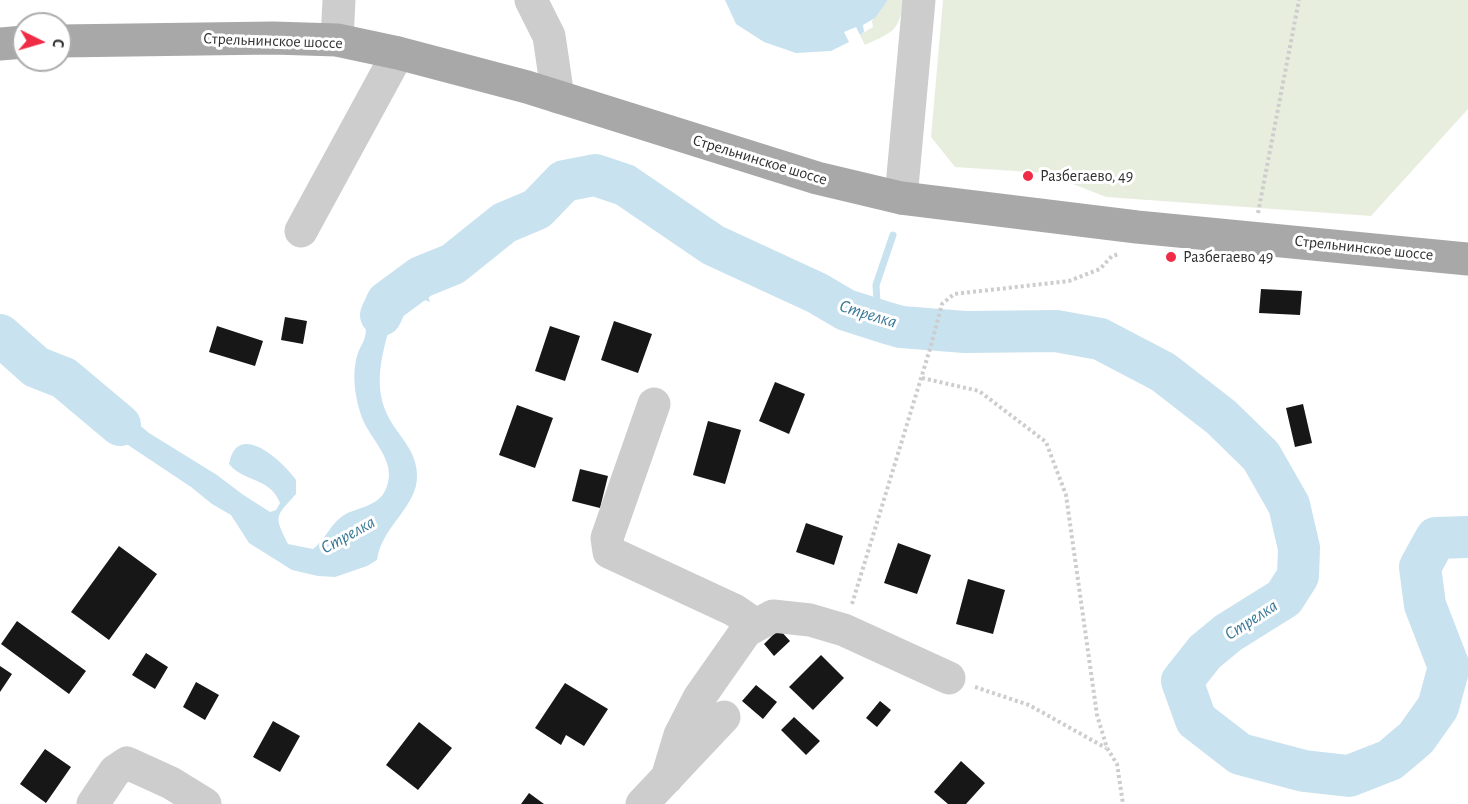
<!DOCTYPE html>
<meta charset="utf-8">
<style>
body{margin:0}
#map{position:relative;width:1468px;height:804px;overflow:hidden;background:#fff;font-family:"Alegreya Sans",sans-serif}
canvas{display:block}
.north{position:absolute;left:12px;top:12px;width:60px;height:60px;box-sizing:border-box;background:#fff;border:2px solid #acacac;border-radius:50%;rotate:95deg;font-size:16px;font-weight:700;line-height:24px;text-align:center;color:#303030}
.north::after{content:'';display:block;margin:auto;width:21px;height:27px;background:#ef2b45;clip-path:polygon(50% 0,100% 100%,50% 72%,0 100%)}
</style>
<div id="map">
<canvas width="1468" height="804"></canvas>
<div class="north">С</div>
</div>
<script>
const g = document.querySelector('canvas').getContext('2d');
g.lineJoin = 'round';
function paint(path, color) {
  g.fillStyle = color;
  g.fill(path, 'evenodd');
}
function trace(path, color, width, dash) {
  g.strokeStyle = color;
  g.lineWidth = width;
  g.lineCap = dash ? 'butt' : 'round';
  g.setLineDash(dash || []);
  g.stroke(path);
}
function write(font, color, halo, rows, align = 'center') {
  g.font = font + ' "Alegreya Sans",sans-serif';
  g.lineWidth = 6;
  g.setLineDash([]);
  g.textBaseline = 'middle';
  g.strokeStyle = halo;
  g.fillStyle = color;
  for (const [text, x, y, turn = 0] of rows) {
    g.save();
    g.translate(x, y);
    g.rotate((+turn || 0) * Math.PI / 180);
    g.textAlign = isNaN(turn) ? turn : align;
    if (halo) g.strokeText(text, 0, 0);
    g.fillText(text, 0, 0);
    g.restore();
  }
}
paint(new Path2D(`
 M888,0H904C898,33 894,31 865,45L860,35L873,27L872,21Z
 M943,0H1468V109L1371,216L1106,197L1045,173L955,167L931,137Z`), '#e8eede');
paint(new Path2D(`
 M725,0H888L875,18L863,25L864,32L860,35L856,27L844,32L849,42L831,51L796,53L764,42L736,24Z
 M415,260L430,302C415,296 405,297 396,312C392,318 391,326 388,333C380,362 374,390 389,418C399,437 417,451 417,475C418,507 382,525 377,560L367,566L335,577L318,576L292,570L249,543L231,515L212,504L191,487L125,443L72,397L82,378L109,402L123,411L149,433L217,475L242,494L270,512L276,510L280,503C270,477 243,482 229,464C237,419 283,461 296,480V494C276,517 273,514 288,544L313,549C324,541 329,527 340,518C354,506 380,509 387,486C396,461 372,441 363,420C355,400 351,373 358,353C360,347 364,342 365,336C367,330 365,324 367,318C374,290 392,275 415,260Z`), '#c9e2ef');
trace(new Path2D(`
 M887,323L877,302L876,285L893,235`), '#c9e2ef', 7);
trace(new Path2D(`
 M381,315L387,302L421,277L453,264L504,223L537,209L564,181L595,175L625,185L713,245L817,293L846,310L887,323L901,327L965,332L1056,331L1100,339L1163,372L1221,417L1261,456L1289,505L1299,548L1298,576L1284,598L1228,633L1205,652L1182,681L1196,720L1240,754L1304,771L1349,776L1390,760L1416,738L1438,707L1449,667L1425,605L1420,567L1436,538L1468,537
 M0,335L36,367L64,378L120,425`), '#c9e2ef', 42);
paint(new Path2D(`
 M1261,289L1302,291L1300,315L1259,313Z
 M285,317L307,321L303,344L281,340Z
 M614,321L652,334L638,373L601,360Z
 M217,326L263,341L255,366L209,352Z
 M550,326L580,336L565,381L535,371Z
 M775,382L805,394L789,434L759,421Z
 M1303,404L1312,443L1295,447L1286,408Z
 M517,405L553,418L535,468L499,455Z
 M708,421L741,430L725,484L693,475Z
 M580,469L608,476L600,508L572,501Z
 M806,523L843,536L834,565L796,552Z
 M898,543L931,555L917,594L884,583Z
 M119,546L157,574L109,640L71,612Z
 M968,579L1005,590L993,634L956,624Z
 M17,621L86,671L69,694L1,644Z
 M779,629L790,641L774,656L764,644Z
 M146,653L168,667L155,689L132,675Z
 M821,655L844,678L813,710L789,687Z
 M0,666L12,674L0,692Z
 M196,682L219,695L205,720L183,707Z
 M565,683L608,709L584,746L566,735L561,745L535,728Z
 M756,685L777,702L763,719L742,701Z
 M880,701L891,710L877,727L866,718Z
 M794,717L820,741L806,755L781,730Z
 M273,721L300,736L280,772L253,757Z
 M419,722L452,748L418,790L386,765Z
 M45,749L71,767L46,803L20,784Z
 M961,761L985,783L966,804H948L934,792Z
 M529,793L544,804H521Z`), '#171717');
trace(new Path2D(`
 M1258,213L1299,0
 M922,378L979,391L1046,442L1066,495L1097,715L1107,748L1117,764L1123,804
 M852,604L930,349L942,304L954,294L1069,281L1100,269L1112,256L1119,254
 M975,687L1029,705L1106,748`), '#cdcdcd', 4, [3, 3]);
trace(new Path2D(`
 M531,0L549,36L558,97
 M337,40L339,0
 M901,198L919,0
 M301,231L398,53
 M654,404L607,538L609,552L734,610L756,625
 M667,778L680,735L699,698L746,631L773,616L810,620L844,630L949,678
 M93,804L115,771L127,763L171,783L205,804
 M642,804L724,717`), '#cdcdcd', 33);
trace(new Path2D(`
 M60,41L273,38L337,40L398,53L527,87L817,178L901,198L1137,227L1468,259
 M0,44L24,42`), '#a8a8a8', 33);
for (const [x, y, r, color] of [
 [1028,176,6,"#ef2b45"],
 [1171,257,6,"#ef2b45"]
]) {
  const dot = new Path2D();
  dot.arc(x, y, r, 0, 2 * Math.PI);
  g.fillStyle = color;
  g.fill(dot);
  trace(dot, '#fff', 2);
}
write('16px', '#303030', '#fff', [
 ["Стрельнинское шоссе",273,41,2],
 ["Стрельнинское шоссе",760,160,17],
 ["Стрельнинское шоссе",1364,248,6]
]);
write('16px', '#303030', '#fff', [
 ["Разбегаево, 49",1040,176],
 ["Разбегаево 49",1183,257]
], 'left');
write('italic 18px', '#397998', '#fff', [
 ["Стрелка",868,314,17],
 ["Стрелка",348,535,-29],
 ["Стрелка",1251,620,-33]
]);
</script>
